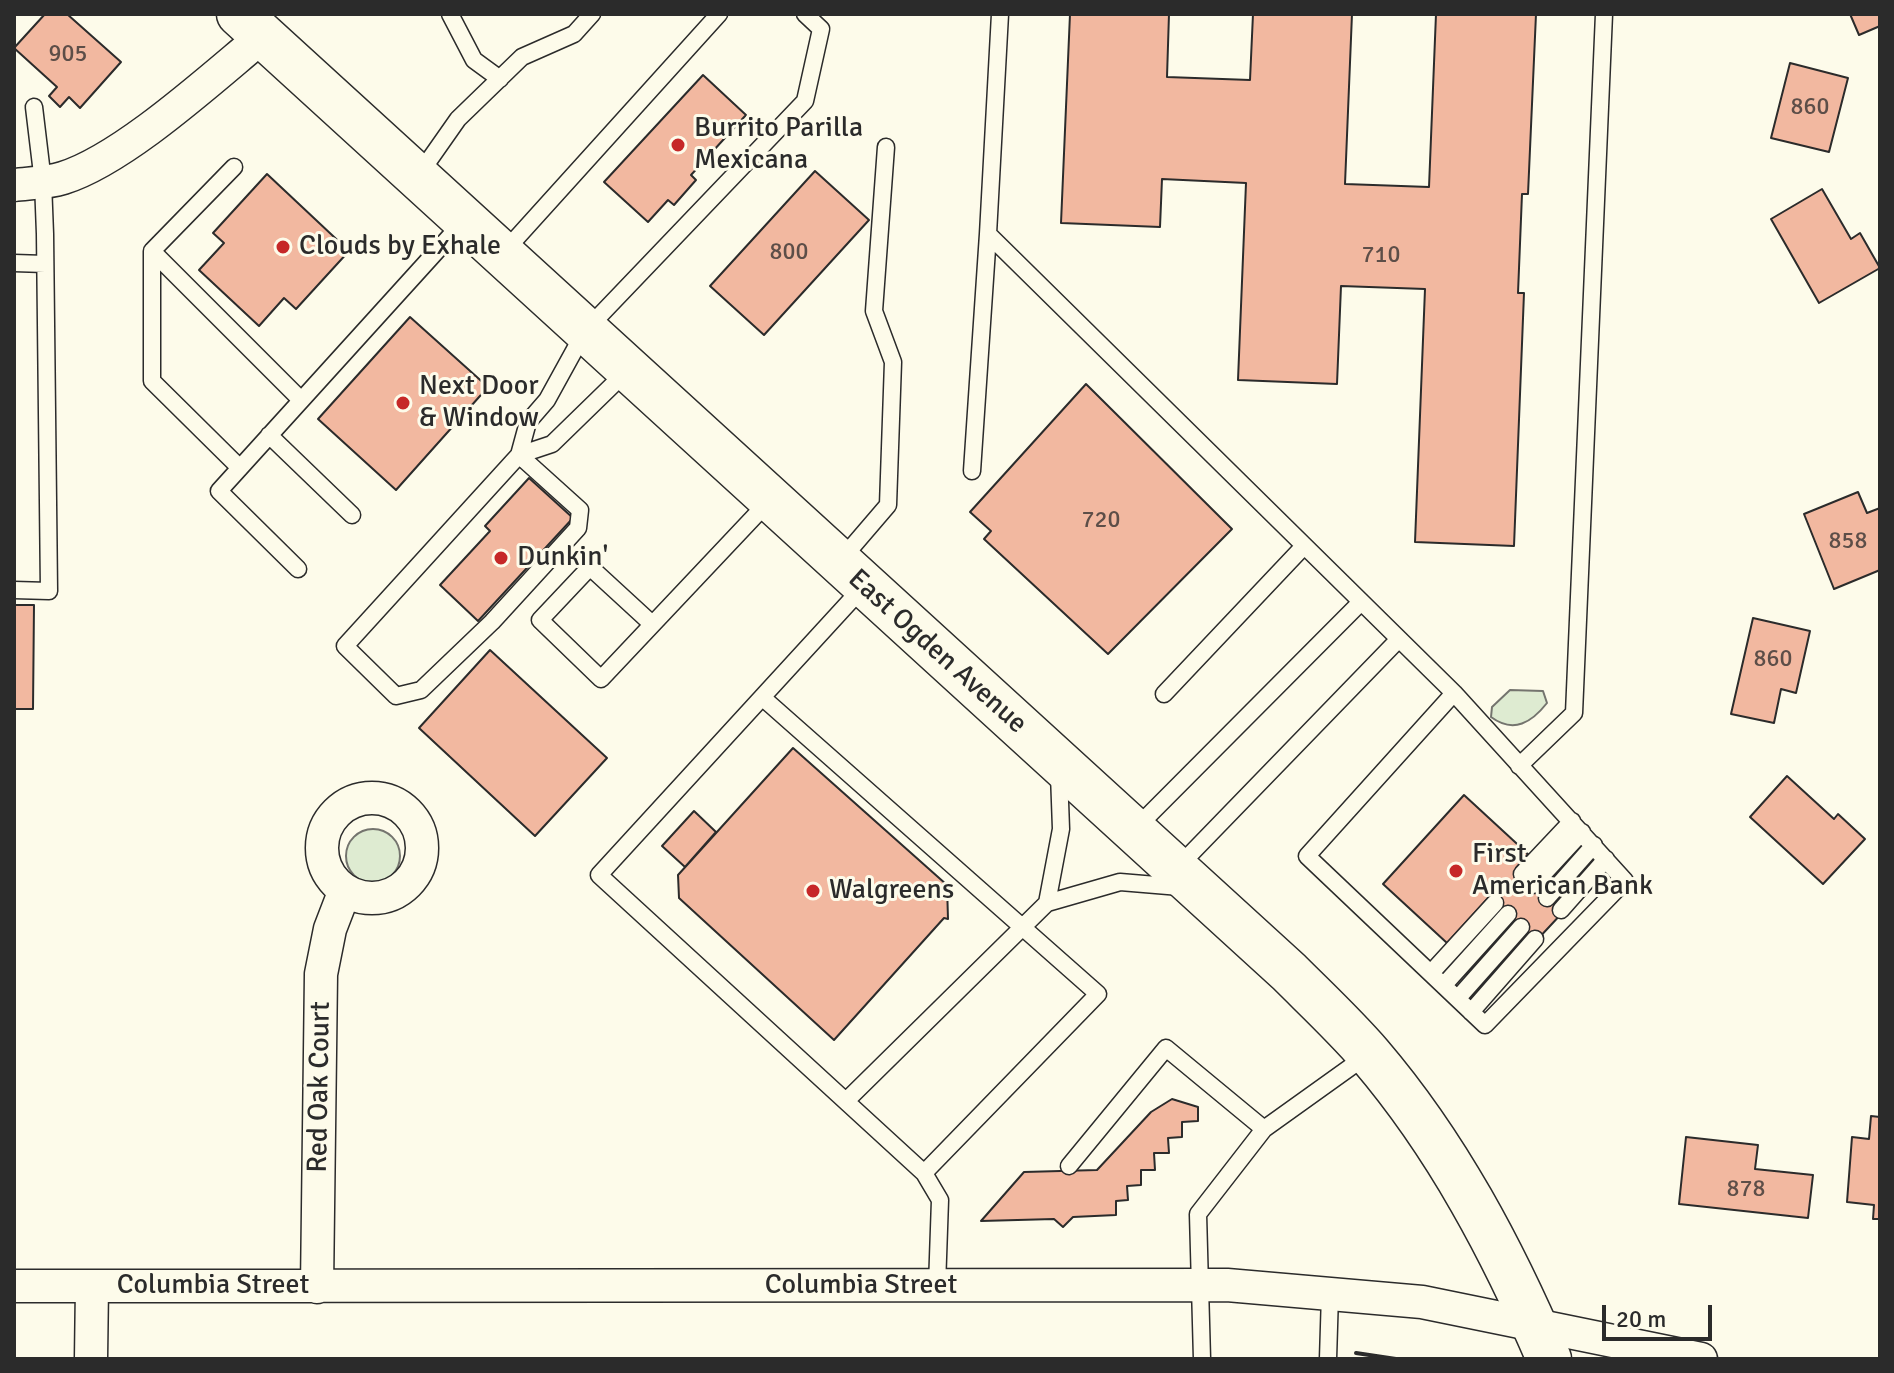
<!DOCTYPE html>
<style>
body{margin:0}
#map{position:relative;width:1894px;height:1373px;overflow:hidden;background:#fdfbea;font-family:Signika,sans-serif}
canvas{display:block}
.frame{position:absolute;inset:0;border:16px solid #2b2b2b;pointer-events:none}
.scale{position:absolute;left:1602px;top:1305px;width:110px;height:36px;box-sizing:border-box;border:4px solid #2b2b2b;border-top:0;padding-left:10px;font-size:24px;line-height:28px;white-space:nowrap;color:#2b2b2b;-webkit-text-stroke:6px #fdfbea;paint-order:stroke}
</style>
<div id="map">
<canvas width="1894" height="1373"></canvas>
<div class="frame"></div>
<div class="scale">20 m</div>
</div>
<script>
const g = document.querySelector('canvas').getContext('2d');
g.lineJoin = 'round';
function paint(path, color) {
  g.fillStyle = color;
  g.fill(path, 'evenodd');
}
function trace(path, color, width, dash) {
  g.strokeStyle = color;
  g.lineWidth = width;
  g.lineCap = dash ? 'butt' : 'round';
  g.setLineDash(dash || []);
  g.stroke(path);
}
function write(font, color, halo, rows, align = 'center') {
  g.font = font + ' Signika,sans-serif';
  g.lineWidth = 6;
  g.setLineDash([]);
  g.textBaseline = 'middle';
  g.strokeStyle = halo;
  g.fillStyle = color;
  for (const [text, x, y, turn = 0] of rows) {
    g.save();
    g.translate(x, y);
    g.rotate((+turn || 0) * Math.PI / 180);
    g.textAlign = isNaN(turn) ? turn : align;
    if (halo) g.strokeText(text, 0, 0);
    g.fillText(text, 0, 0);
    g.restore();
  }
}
const green = new Path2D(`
 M1510,690L1543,691L1547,703C1532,722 1514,734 1491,717L1492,707Z
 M346 856a27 27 0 1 1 54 0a27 27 0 1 1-54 0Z`);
paint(green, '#deebd1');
trace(green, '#74746e', 2);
const building = new Path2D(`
 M45,14H67L121,62L80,108L69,97L60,107L49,96L57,87L14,48Z
 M1070,14H1169L1167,77L1250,80L1253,14H1352L1345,184L1429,187L1436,14H1536L1528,194H1522L1518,293H1524L1514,546L1415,542L1425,289L1341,286L1337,384L1238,380L1246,183L1162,179L1160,227L1061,223Z
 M1850,14H1880V26L1859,35Z
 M1790,63L1848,78L1829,152L1771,138Z
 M703,75L746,115L691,175L696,180L674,205L668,200L648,222L604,182Z
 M815,171L869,220L764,335L710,286Z
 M267,174L349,251L296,309L284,298L259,326L199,270L224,243L213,233Z
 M1822,189L1851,239L1860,233L1880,268L1819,303L1771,219Z
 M410,317L488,387L396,490L318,419Z
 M1086,384L1232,529L1108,654L984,539L991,531L970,512Z
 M529,478L573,518L478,621L440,585L490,531L485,526Z
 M1858,492L1867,513L1880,508V570L1834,589L1804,514Z
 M14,605H34L33,709H14Z
 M1753,618L1810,631L1796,693L1781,689L1774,723L1731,714Z
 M490,650L607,758L535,836L419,728Z
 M793,748L947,885L948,919L944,918L834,1040L679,898L678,875Z
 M1787,776L1834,819L1838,814L1865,839L1823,884L1750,817Z
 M1464,795L1528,854L1516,868L1563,912L1536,941L1489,897L1447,943L1383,884Z
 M694,811L716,832L685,867L662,846Z
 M1172,1099L1198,1107V1121L1182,1122V1137L1168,1138L1169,1153H1154L1155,1170H1141V1185L1127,1186L1128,1200L1116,1201V1215L1073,1217L1063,1227L1054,1219L981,1221L1024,1172L1097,1170L1151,1112Z
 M1871,1116L1880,1117V1219H1873L1874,1205L1847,1202L1852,1137L1869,1139Z
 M1686,1137L1758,1145L1755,1169L1813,1175L1808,1218L1679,1204Z`);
paint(building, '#f2b8a0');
trace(building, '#2b2b2b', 2);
const service = new Path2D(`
 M450,14L474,60L500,79
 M1000,14L988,234L1454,693L1625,881L1485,1025L1307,856L1454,693
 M234,167L152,251V381L240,468
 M418,176L458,119L522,57L574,34L592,14
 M152,251L301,400
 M503,253L719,14
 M14,263L45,264
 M269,435L352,515
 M519,455L580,510L578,528L492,622L421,690L396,696L345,646L519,455L528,422L547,400L585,331L805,101L821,29L805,14
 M519,455L552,444L627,371
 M972,471L988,234
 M840,561L888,505L893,362L874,311L886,147
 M298,569L219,491L463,222
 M14,590L49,591L45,234L43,182L34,107
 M652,624L590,567L540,620L601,679L769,501
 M1164,694L1304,546
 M763,698L1098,994L924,1173L599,875L864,586
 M1519,766L1574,713L1604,14
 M1134,830L1361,602
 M1177,868L1399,639
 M1522,874L1572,821
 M1533,885L1582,832
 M1547,898L1594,845
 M1047,903L1061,829L1059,774
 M1561,910L1606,859
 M1431,973L1495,903
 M1444,985L1508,914
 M1458,998L1521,927
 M1471,1012L1535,939
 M846,1101L1047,903L1120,882L1180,887
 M1069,1166L1166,1048L1264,1129
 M924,1173L940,1200L937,1286
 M1202,1359L1198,1214L1264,1129L1366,1056
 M1328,1359L1330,1294`);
const minor = new Path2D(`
 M14,185C30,183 47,183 63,178C124,159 212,78 263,36
 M322 848a50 50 0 1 1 100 0a50 50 0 1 1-100 0Z
 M14,1286L1227,1285L1422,1302L1701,1359
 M317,1287L321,974L330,929L345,890
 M91,1359L92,1286`);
const primary = new Path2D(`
 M239,14L1289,972C1316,999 1345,1026 1370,1055C1447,1145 1503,1251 1549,1359`);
trace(service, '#2b2b2b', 19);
trace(minor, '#2b2b2b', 35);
trace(primary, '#2b2b2b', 47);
trace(service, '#fdfbea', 16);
trace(minor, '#fdfbea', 32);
trace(primary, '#fdfbea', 44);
trace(new Path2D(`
 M1356,1353L1396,1359`), '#2b2b2b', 4);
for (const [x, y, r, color] of [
 [678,145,8,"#c62828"],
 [283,247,8,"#c62828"],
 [403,403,8,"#c62828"],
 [501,558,8,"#c62828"],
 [1456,871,8,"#c62828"],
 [813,891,8,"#c62828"]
]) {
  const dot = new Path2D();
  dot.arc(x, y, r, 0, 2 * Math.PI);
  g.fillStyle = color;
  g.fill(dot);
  trace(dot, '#fdfbea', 3);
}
write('24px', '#5d4e48', null, [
 ["905",68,55],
 ["860",1810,108],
 ["800",789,253],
 ["710",1381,256],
 ["720",1101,521],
 ["858",1848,542],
 ["860",1773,660],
 ["878",1746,1190]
]);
write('28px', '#2b2b2b', '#fdfbea', [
 ["Burrito Parilla",694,129],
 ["Mexicana",694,161],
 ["Clouds by Exhale",299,247],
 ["Next Door",419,387],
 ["& Window",419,419],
 ["Dunkin'",517,558],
 ["First",1472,855],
 ["American Bank",1472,887],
 ["Walgreens",829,891]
], 'left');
write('28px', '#2b2b2b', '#fdfbea', [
 ["East Ogden Avenue",937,652,42],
 ["Red Oak Court",320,1087,-89],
 ["Columbia Street",213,1286],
 ["Columbia Street",861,1286]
]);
</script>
